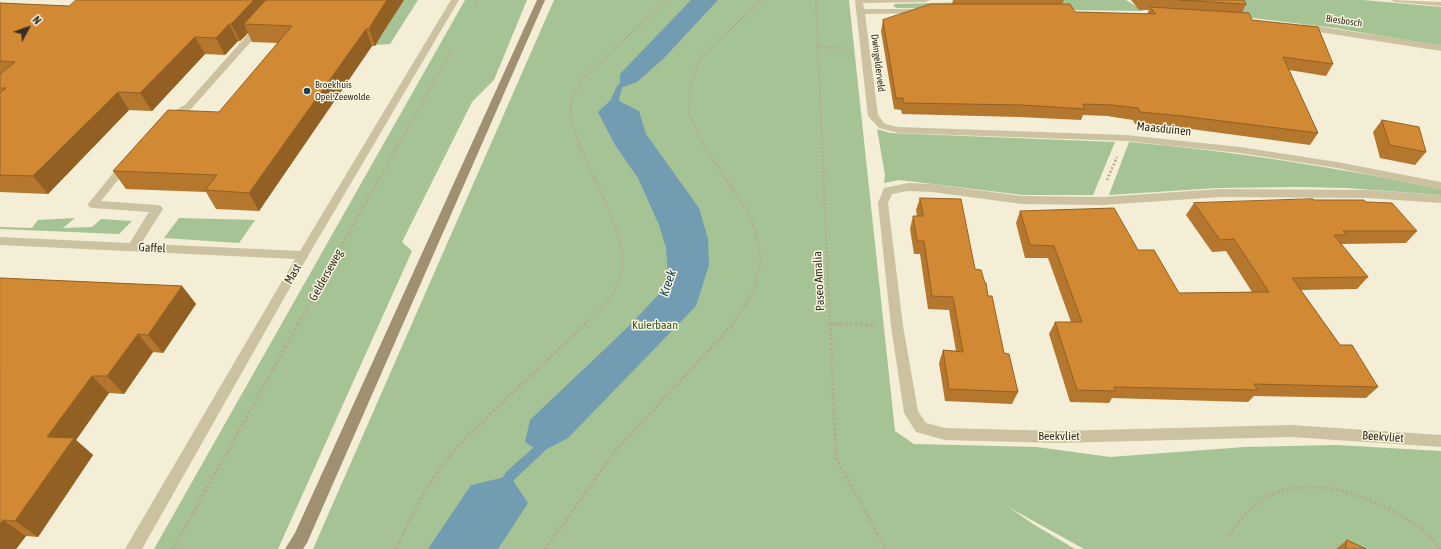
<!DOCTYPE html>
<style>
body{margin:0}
#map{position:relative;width:1441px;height:549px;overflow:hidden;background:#f3eed5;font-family:"Asap Condensed",sans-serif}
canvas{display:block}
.north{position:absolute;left:8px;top:8px;width:40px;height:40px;-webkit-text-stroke:3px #fbf7e1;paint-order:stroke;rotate:49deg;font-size:11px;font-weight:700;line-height:16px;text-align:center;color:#352e24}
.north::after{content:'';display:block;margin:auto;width:14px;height:18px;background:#352e24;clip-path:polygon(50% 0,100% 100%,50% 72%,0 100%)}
</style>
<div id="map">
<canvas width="1441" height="549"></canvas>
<div class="north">N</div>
</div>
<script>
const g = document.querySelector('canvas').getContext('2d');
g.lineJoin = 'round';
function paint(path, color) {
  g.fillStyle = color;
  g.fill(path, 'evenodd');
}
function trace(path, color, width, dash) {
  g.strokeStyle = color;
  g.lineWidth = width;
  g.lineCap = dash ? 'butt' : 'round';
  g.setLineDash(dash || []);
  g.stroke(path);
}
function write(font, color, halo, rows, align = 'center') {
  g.font = font + ' "Asap Condensed",sans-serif';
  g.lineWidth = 3;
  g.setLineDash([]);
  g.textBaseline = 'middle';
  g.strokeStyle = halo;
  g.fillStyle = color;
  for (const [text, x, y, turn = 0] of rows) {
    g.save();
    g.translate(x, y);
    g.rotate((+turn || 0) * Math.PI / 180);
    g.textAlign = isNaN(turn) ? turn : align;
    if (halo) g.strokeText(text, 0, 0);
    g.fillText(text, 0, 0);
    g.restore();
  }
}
paint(new Path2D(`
 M404,0H418L390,44L374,45Z
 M465,0H527L494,80L472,102L402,242L412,251L278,549H154Z
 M554,0H849L895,431L914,444L1037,447L1110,457L1245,447L1336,445L1441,451V549H1084L1010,508L1033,524L1075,549H313Z
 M1052,0H1126L1144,11L897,8L893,6L895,4Z
 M1137,0H1363L1441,7V46L1335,28L1236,16Z
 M877,129L890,133L1115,142L1093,195H1023L916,182L899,180L884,183L885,175Z
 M1129,142C1234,151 1338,168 1441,189V195L1346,188L1299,187L1217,188L1109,195Z
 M75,218L63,228L92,227L101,219L132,221L119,234L0,229V227L32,228L38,220Z
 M179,218L255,220L239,243L164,238Z`), '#a5c394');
paint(new Path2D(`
 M691,0H718L664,58L637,82L620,88V74Z
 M612,99H615L639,111L646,134L699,208L708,239L709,265L696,306L568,438L547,449L539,451L525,442L530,420L629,326L659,294L668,273L666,248L659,225L638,178L615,145L598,112Z
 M510,476L528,503L498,549H428L471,485Z`), '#729cb2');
paint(new Path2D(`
 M628,76L631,78L622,88L619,99L623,109L619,111H616L611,99L617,86Z
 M547,437L551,439L552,442L551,445L514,480L508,489L504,490L500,489L498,485L506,472L543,439Z`), '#729cb2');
trace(new Path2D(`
 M816,0L822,144
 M475,8L479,0
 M818,47L843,48
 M399,144L451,51
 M579,144C570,115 564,104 583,78L667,0
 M703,144L689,113L690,85L700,59L761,0`), '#b7ab8b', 2, [1.5, 1.5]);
trace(new Path2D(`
 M579,143C591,180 635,243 619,281C613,298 598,312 585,324
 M702,143L745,208L755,229L761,259L753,293L733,324
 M822,143L830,324
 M1107,180L1117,157
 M298,324L399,143
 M830,324H840`), '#b7ab8b', 2.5, [2, 2]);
trace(new Path2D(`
 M830,323L836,458L886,549
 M830,324L874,325
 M1229,535C1241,519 1254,502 1273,494C1316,477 1363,494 1401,516C1416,524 1431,534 1440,549
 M173,549L299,323
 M396,549L411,516L433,478L457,446L586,323
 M545,549L617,449L734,323`), '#b7ab8b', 3, [2.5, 2.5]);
paint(new Path2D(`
 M260,23L263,24L264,26L263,28L191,109L172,119H166L164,117L166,115L185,105L257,24Z
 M126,161L131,164L101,201L157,205L161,206L163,209L137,250L133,251L129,250L127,247L149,212L93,208L89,207L88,204L122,162Z`), '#ccc1a0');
paint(new Path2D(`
 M451,0H459L308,256L142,549H125L295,259L0,245V237L300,251Z
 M855,0H930L926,2L863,3L864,9H925L929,11L925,13L865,14L878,115L885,124L898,127L1126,135L1240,147L1337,162L1441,182V190L1337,168L1240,153L1126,141L898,133L879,128L868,116Z
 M1391,0L1441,2V6L1395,2Z
 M1303,24L1441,45V51L1300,29L1299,27Z
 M908,183L932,184L1022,196L1102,197L1221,189L1368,190L1441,195V203L1368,198L1221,197L1102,205L1022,204L932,192L908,191L892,194L888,203L903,326L918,411L926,423L945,428L1058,431L1291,425L1441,435V447L1291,437L1058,443L945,440L916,432L904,413L891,326L878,203L884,188Z`), '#ccc1a0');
paint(new Path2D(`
 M537,0H545L307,543L303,549H285L295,533Z`), '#9f9072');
paint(new Path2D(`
 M404,0L382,34L375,46H372L259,211L216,209L206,192L126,189L113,171L219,112L278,43L252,42L248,33L240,41H238L225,55L205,54L152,111L129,110L48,194L0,192V3L69,6Z
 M953,0H1064L1062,4L1075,12L1147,14L1149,10H1139L1131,0H1244L1246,4L1242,13L1252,20L1333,64L1326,76L1289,70L1318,133L1310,145L1176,127L1135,124L1133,120L1107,116L1083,115L1081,120L1019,117L902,114L901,110L894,109L881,31L883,20L952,4Z
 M1382,120L1426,152L1415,165L1380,158L1373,132Z
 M920,198L975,269L988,296L1004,353L1018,392L1012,404L945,401L939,363L943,350L956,351L949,310L928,309L920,254H914L910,229L913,216H917L916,210Z
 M1314,200L1366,202L1417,231L1406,243L1341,244L1368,277L1357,289L1301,290L1340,345L1378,387L1366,398L1254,396L1248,402L1112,398L1109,403L1070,402L1049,334L1055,322H1071L1048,258H1025L1016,223L1020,211L1138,250L1179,293L1252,292L1226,251L1212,252L1186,215L1194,203Z
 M0,278L182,286L196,304L163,353L153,352L124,394L109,393L76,440L93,455L38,537L26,536L16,549H0Z
 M1347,540L1366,549H1336Z`), '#b5762d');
paint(new Path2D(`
 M254,0H277L244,24L248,33L240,41L231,24Z
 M387,0H404L382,34L375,46L369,29L376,17Z
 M229,24L238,41L225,55L216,38Z
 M366,29L372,46L259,211L249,193Z
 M195,37L205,54L152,111L140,93Z
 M118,92L129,110L48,194L33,176Z
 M182,286L196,304L163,353L148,335Z
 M138,334L153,352L124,394L107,376Z
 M92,376L109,393L76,440L93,455L38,537L15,521L47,437Z
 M3,520L26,536L16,549H0V524Z`), '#936024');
const building = new Path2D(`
 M76,0H254L231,24H229L216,38L195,37L140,93L118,92L33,176L0,175V93L6,88H0V74L15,62L0,61V3L69,6Z
 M266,0H387L376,17L369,29H366L249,193L205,190L217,175L113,171L168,110L219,112L292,26L244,24Z
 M1179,0H1244L1246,4Z
 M931,4H1070L1075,12L1156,14L1150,7L1249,13L1252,20L1318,27L1333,64L1283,57L1318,133L1182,116L1140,112L1138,108L1112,105L1083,104L1085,109L1022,105L904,103L903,98H896L883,20Z
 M1382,120L1419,127L1426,152L1390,145Z
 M920,198L961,199L975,269L981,270L985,283H986L988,296H992L1004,353L1009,354L1018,392L949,389L943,350L963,352L953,297L932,296L924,241H917L913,216H923Z
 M1313,199L1314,200H1364L1366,202L1392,203L1417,231H1343L1347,235H1334L1368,277L1292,278L1340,345H1352L1378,387L1254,384L1258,390L1114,387L1116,391L1077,390L1055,322H1082L1054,246L1030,245L1020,211L1114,208L1138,250H1154L1179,293L1269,292L1234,239L1220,240L1194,203Z
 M0,278L182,286L148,335L138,334L107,376H92L47,437L74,438L15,521L3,520L0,524Z
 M1347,540L1366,549H1346Z`);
paint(building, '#d28934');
trace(building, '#936024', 1);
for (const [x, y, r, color] of [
 [307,91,4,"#16415a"]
]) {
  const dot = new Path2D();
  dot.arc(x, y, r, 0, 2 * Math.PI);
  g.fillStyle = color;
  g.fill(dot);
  trace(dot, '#fbf7e1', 1.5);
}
write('10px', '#352e24', '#fbf7e1', [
 ["Biesbosch",1344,21,8],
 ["Dwingelderveld",878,63,83]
]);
write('10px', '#352e24', '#fbf7e1', [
 ["Broekhuis",315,85],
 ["Opel Zeewolde",315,97]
], 'left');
write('12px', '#352e24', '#fbf7e1', [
 ["Maasduinen",1164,129,6],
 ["Gaffel",152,248,3],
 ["Mast",293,274,-60],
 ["Gelderseweg",326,275,-61],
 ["Paseo Amalia",819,281,-93],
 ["Beekvliet",1059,436],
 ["Beekvliet",1383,437,4]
]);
write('12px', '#365526', '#fbf7e1', [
 ["Kuierbaan",655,325]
]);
write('italic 13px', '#16415a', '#fbf7e1', [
 ["Kreek",668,283,-71]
]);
</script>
